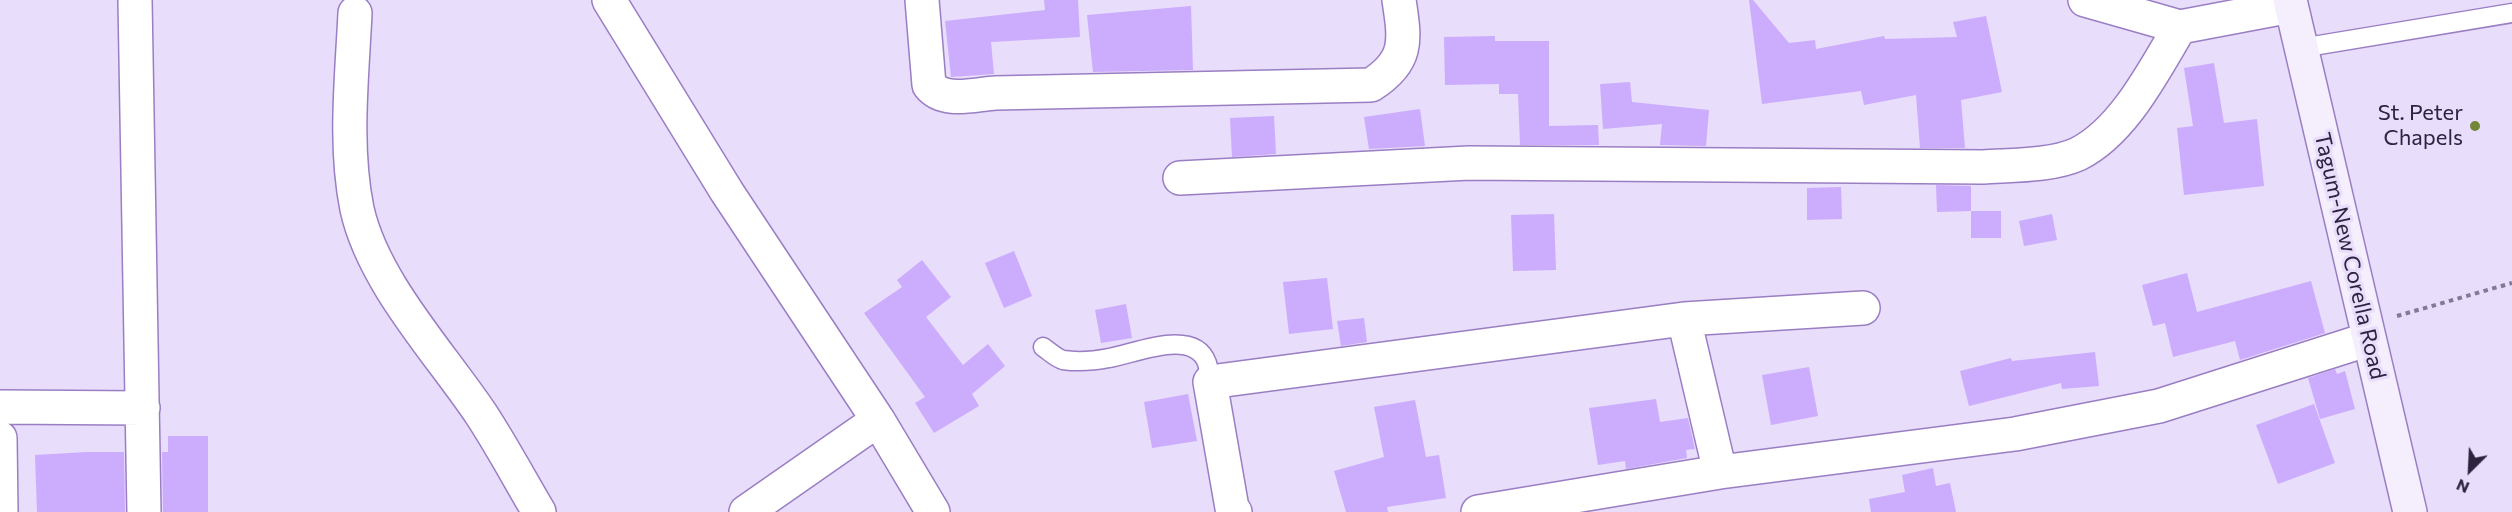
<!DOCTYPE html>
<style>
body{margin:0}
#map{position:relative;width:2512px;height:512px;overflow:hidden;background:#e8ddfb;font-family:Commissioner,sans-serif}
canvas{display:block}
.north{position:absolute;left:2440px;top:440px;width:60px;height:60px;-webkit-text-stroke:4px #e8ddfb;paint-order:stroke;rotate:204deg;font-size:16px;font-weight:700;line-height:24px;text-align:center;color:#2e233f}
.north::after{content:'';display:block;margin:auto;width:21px;height:27px;background:#2e233f;clip-path:polygon(50% 0,100% 100%,50% 72%,0 100%)}
</style>
<div id="map">
<canvas width="2512" height="512"></canvas>
<div class="north">N</div>
</div>
<script>
const g = document.querySelector('canvas').getContext('2d');
g.lineJoin = 'round';
function paint(path, color) {
  g.fillStyle = color;
  g.fill(path, 'evenodd');
}
function trace(path, color, width, dash) {
  g.strokeStyle = color;
  g.lineWidth = width;
  g.lineCap = dash ? 'butt' : 'round';
  g.setLineDash(dash || []);
  g.stroke(path);
}
function write(font, color, halo, rows, align = 'center') {
  g.font = font + ' Commissioner,sans-serif';
  g.lineWidth = 6;
  g.setLineDash([]);
  g.textBaseline = 'middle';
  g.strokeStyle = halo;
  g.fillStyle = color;
  for (const [text, x, y, turn = 0] of rows) {
    g.save();
    g.translate(x, y);
    g.rotate((+turn || 0) * Math.PI / 180);
    g.textAlign = isNaN(turn) ? turn : align;
    if (halo) g.strokeText(text, 0, 0);
    g.fillText(text, 0, 0);
    g.restore();
  }
}
paint(new Path2D(`
 M1044,0H1078L1080,37L991,42L994,74L951,77L945,21L1045,10Z
 M1749,0H1753L1789,43L1815,40L1816,49L1884,36L1885,39L1957,37L1953,22L1986,16L2002,92L1961,100L1965,148H1920L1916,95L1864,105L1861,91L1762,104Z
 M1191,6L1193,70L1093,72L1087,15Z
 M1495,36V41H1549V126L1598,125L1599,145H1520L1518,94H1499V84L1445,85L1444,37Z
 M2214,63L2224,123L2257,119L2264,186L2184,195L2177,128L2193,126L2184,68Z
 M1630,82L1632,102L1709,110L1706,146L1660,145L1662,124L1603,129L1600,84Z
 M1420,109L1425,146L1369,149L1364,117Z
 M1274,116L1276,154L1232,157L1230,118Z
 M1936,185L1971,186V211L1937,212Z
 M1841,187L1842,219L1807,220V188Z
 M1971,211H2001V238H1971Z
 M1554,214L1556,270L1513,271L1511,215Z
 M2052,214L2057,240L2024,246L2019,221Z
 M1014,251L1032,296L1004,308L985,263Z
 M922,260L951,297L926,317L963,365L988,344L1005,366L972,394L979,406L934,433L915,403L925,397L864,313L902,287L897,280Z
 M2187,273L2197,312L2311,281L2325,333L2240,360L2235,341L2173,357L2165,323L2153,326L2142,285Z
 M1327,278L1333,329L1289,334L1283,282Z
 M1126,304L1132,338L1101,343L1095,310Z
 M1364,318L1367,342L1341,346L1337,321Z
 M2095,352L2099,386L2062,389L2061,383L1969,406L1960,371L2011,358L2012,361Z
 M1809,367L1818,416L1771,425L1762,375Z
 M2335,369L2337,374L2345,371L2355,409L2320,419L2308,378Z
 M1188,394L1197,441L1152,448L1144,402Z
 M1656,399L1660,422L1688,418L1695,449L1686,450L1687,458L1626,469L1625,461L1598,465L1589,408Z
 M1415,400L1426,457L1439,455L1446,498L1387,507L1388,512H1346L1334,471L1384,457L1374,407Z
 M2314,404L2335,463L2278,484L2256,425Z
 M168,436H208V512H163L162,452H168Z
 M87,452H124L125,512H37L35,455Z
 M1933,468L1936,486L1950,483L1956,512H1871L1869,499L1905,492L1902,475Z`), '#ccacfd');
const service = new Path2D(`
 M2301,48L2512,13
 M1043,347C1049,351 1056,358 1063,360C1077,362 1094,361 1109,358C1134,354 1194,327 1207,363C1209,369 1209,376 1210,382`);
const minor = new Path2D(`
 M135,0L144,512
 M609,0L727,192L878,420L933,512
 M922,0L929,85C944,104 975,94 996,93L1371,85C1409,61 1405,40 1399,0
 M2085,0L2180,27L2291,6
 M355,13C352,77 344,145 357,209C373,282 440,353 481,414C502,446 520,480 539,512
 M1180,178L1469,163L1983,167C2011,165 2052,166 2078,154C2124,131 2154,70 2180,27
 M1684,319L1720,472
 M0,407L143,408
 M0,438L1,512
 M746,512L878,420
 M1235,512L1232,508L1210,382L1684,319L1863,308
 M1478,512L1720,472L2015,434L2159,406L2369,339`);
const secondary = new Path2D(`
 M2290,0L2410,512`);
trace(service, '#9a7ec3', 21);
trace(minor, '#9a7ec3', 36);
trace(secondary, '#9a7ec3', 36);
trace(new Path2D(`
 M2397,316L2512,283`), '#837895', 4, [4.5, 4.5]);
trace(service, '#fff', 18);
trace(minor, '#fff', 33);
trace(secondary, '#f4eefd', 33);
for (const [x, y, r, color] of [
 [2475,126,6,"#718637"]
]) {
  const dot = new Path2D();
  dot.arc(x, y, r, 0, 2 * Math.PI);
  g.fillStyle = color;
  g.fill(dot);
  trace(dot, '#e8ddfb', 2);
}
write('22px', '#2e233f', '#e8ddfb', [
 ["St. Peter",2463,113],
 ["Chapels",2463,138]
], 'right');
write('22px', '#2e233f', '#e8ddfb', [
 ["Tagum-New Corella Road",2350,256,77]
]);
</script>
